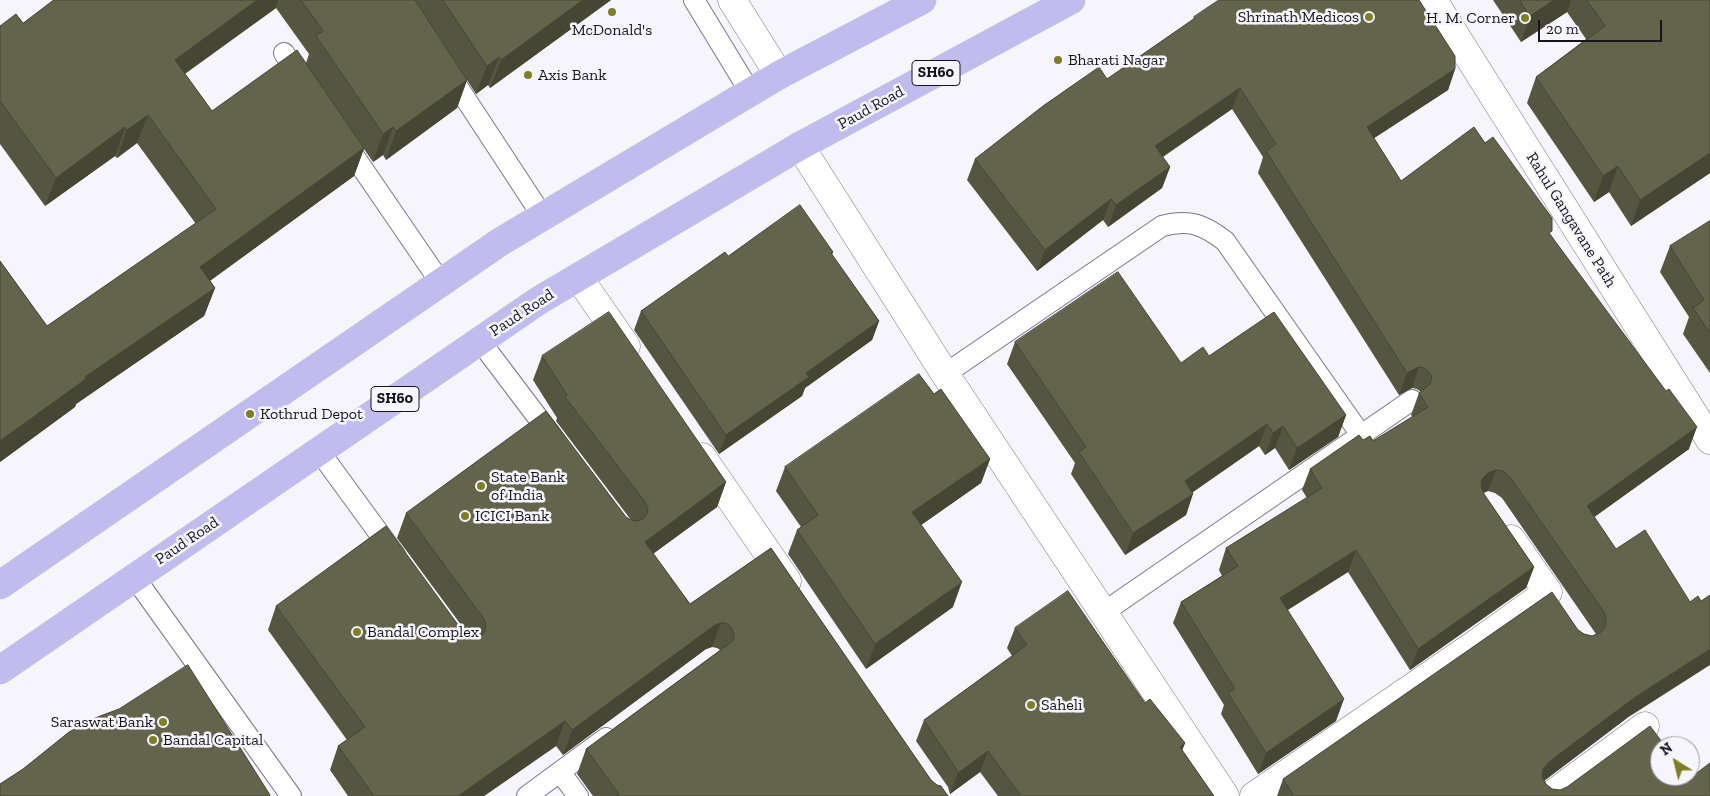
<!DOCTYPE html>
<style>
body{margin:0}
#map{position:relative;width:1710px;height:796px;overflow:hidden;background:#f6f5fb;font-family:"Zilla Slab",serif}
canvas{display:block}
.north{position:absolute;left:1650px;top:736px;width:50px;height:50px;box-sizing:border-box;background:#f6f5fb;border:1px solid #9c9ba3;border-radius:50%;rotate:324deg;font-size:14px;font-weight:700;line-height:20px;text-align:center;color:#16151e}
.north::after{content:'';display:block;margin:auto;width:18px;height:22px;background:#7e7e27;clip-path:polygon(50% 0,100% 100%,50% 72%,0 100%)}
.scale{position:absolute;left:1538px;top:20px;width:124px;height:22px;box-sizing:border-box;border:2px solid #16151e;border-top:0;padding-left:6px;font-size:15px;line-height:18px;white-space:nowrap;color:#16151e;-webkit-text-stroke:4px #f6f5fb;paint-order:stroke}
</style>
<div id="map">
<canvas width="1710" height="796"></canvas>
<div class="north">N</div>
<div class="scale">20 m</div>
</div>
<script>
const g = document.querySelector('canvas').getContext('2d');
g.lineJoin = 'round';
function trace(path, color, width, dash) {
  g.strokeStyle = color;
  g.lineWidth = width;
  g.lineCap = dash ? 'butt' : 'round';
  g.setLineDash(dash || []);
  g.stroke(path);
}
function paint(path, color) {
  g.fillStyle = color;
  g.fill(path, 'evenodd');
}
function write(font, color, halo, rows, align = 'center') {
  g.font = font + ' "Zilla Slab",serif';
  g.lineWidth = 5;
  g.setLineDash([]);
  g.textBaseline = 'middle';
  g.strokeStyle = halo;
  g.fillStyle = color;
  for (const [text, x, y, turn = 0] of rows) {
    g.save();
    g.translate(x, y);
    g.rotate((+turn || 0) * Math.PI / 180);
    g.textAlign = isNaN(turn) ? turn : align;
    if (halo) g.strokeText(text, 0, 0);
    g.fillText(text, 0, 0);
    g.restore();
  }
}
const service = new Path2D(`
 M694,0L750,92
 M284,53L302,79
 M448,72L543,217
 M343,140L441,283
 M480,341L554,439
 M945,374L1162,226C1189,219 1203,224 1225,241L1361,435
 M319,451L395,555
 M135,578L291,796
 M1104,612L1412,400
 M560,772L578,796
 M527,796L606,738`);
const minor = new Path2D(`
 M732,0L779,75
 M579,278L626,346
 M702,457L787,581
 M1254,796L1474,645L1548,592L1511,539
 M1550,796L1645,726`);
const tertiary = new Path2D(`
 M1433,0L1710,440
 M800,146L945,374L1225,796`);
const primary = new Path2D(`
 M0,585L500,242L779,75L922,0
 M0,670L538,301L800,146L1071,0`);
trace(service, '#78768f', 22);
trace(minor, '#78768f', 29);
trace(tertiary, '#78768f', 29);
trace(primary, '#d0d0d2', 29);
trace(service, '#fff', 20);
trace(minor, '#fff', 28);
trace(tertiary, '#fff', 28);
trace(primary, '#c2bbee', 28);
paint(new Path2D(`
 M54,0H611L490,88L488,85L476,94L467,80L457,108L386,160L383,155L373,162L364,149L354,176L210,281L215,288L204,316L76,404L75,407L0,462V261L47,326L196,224L137,143L117,158L115,156L45,206L0,144V26L23,23ZM276,8L309,54L306,63L212,111L185,74Z
 M1493,0H1710V173L1631,226L1609,192L1594,202L1527,103L1536,77L1586,39L1567,12L1521,42Z
 M1194,17L1455,69L1448,90L1374,138L1401,181L1551,235L1689,449L1594,517L1627,718L1544,781L1546,784L1552,789L1560,790L1660,776L1710,796H1277L1283,779L1578,630L1584,634L1592,636L1596,634L1502,498L1495,493L1488,491L1483,493L1534,567L1526,588L1410,670L1348,572L1287,610L1336,721L1258,774L1221,714L1224,705L1173,623L1181,602L1222,576L1219,570L1226,548L1307,498L1302,490L1310,469L1363,440L1373,441L1413,417L1411,415L1419,393L1421,392L1417,389L1412,388L1399,395L1258,173L1263,157L1232,109L1163,157L1170,167L1162,188L1108,227L1103,220L1037,271L967,180L975,159L1107,79L1193,20Z
 M1710,221V373L1683,334L1689,317L1660,272L1670,246Z
 M833,252L832,255L879,321L872,340L805,388L802,396L719,454L634,330L641,311L728,256Z
 M1015,342L1181,363L1209,356L1346,415L1338,437L1289,470L1275,448L1265,455L1259,446L1193,492L1186,515L1125,555L1071,474L1075,463L1007,364Z
 M542,356L726,482L717,507L653,554L690,604L771,548L931,780L948,796H593L577,774L586,749L720,650L717,648L712,647L706,649L563,755L556,746L484,796H348L330,770L338,746L347,740L268,630L276,606L464,633L470,637L397,538L406,513L626,517L631,520L556,421L557,418L533,380Z
 M934,394L990,459L981,483L921,525L953,607L866,669L788,554L797,530L801,527L776,491L785,467Z
 M1015,628L1145,703L1185,743L1182,750L1214,796H998L980,772L950,794L948,787L916,741L924,720L1012,656L1007,648Z`), '#555640');
paint(new Path2D(`
 M257,0H278L276,8L164,88L175,60Z
 M583,0H611L490,88L501,60Z
 M1554,0H1571L1567,12L1521,42L1530,16Z
 M499,57L488,85L476,94L487,66Z
 M1455,69L1448,90L1359,148L1367,127Z
 M467,80L457,108L386,160L396,131Z
 M1240,88L1232,109L1147,167L1155,146Z
 M148,115L137,143L117,158L127,130Z
 M125,127L115,156L45,206L56,178Z
 M393,127L383,155L373,162L383,134Z
 M364,148L354,176L190,295L200,267Z
 M1710,153V173L1631,226L1640,200Z
 M1618,166L1609,192L1594,202L1603,176Z
 M1170,167L1162,188L1108,227L1116,205Z
 M1111,199L1103,220L1037,271L1045,250Z
 M215,288L204,316L76,404L75,407L0,462V441L85,377Z
 M879,321L872,340L805,388L802,396L719,454L726,435L806,373Z
 M1419,367L1412,388L1399,395L1407,373Z
 M1346,415L1338,437L1289,470L1297,448Z
 M1267,424L1259,446L1177,503L1185,481Z
 M1283,426L1275,448L1265,455L1273,433Z
 M1697,427L1689,449L1579,528L1587,506Z
 M990,459L981,483L904,537L912,512Z
 M1496,470L1488,491L1481,494L1482,479L1488,473Z
 M726,482L717,507L636,566L645,542Z
 M1193,494L1186,515L1125,555L1133,533Z
 M1356,550L1348,572L1272,620L1280,598Z
 M1534,567L1526,588L1410,670L1418,649Z
 M962,582L953,607L866,669L875,644Z
 M721,623L712,647L706,649L563,755L572,730L715,625Z
 M1710,649V665L1627,718L1541,783L1543,769L1549,762L1635,697Z
 M1344,699L1336,721L1258,774L1266,753Z
 M565,721L556,746L484,796H458Z
 M1185,743L1177,764L1180,747Z
 M988,751L980,772L950,794L958,773Z`), '#454634');
const building = new Path2D(`
 M54,0H257L175,60L212,111L297,50L364,148L200,267L215,288L85,377L86,379L0,441V261L47,326L216,209L148,115L127,130L125,127L56,178L0,101V26L16,14L23,23Z
 M301,0H415L467,80L396,131L393,127L383,134L316,36L323,31Z
 M443,0H583L501,60L499,57L487,66Z
 M1219,0H1419L1455,56V69L1367,127L1401,181L1474,127L1485,143L1493,137L1552,218V231L1549,233L1666,391L1669,389L1697,427L1587,506L1616,549L1645,530L1690,602L1698,596L1701,601L1710,595V649L1635,697L1549,762L1543,769L1542,777L1546,784L1552,789L1560,790L1567,787L1650,726L1665,746H1660V776H1688L1690,778L1710,763V796H1294L1283,779L1552,592L1578,630L1584,634L1592,636L1600,633L1605,627L1606,619L1604,612L1510,477L1503,471L1496,470L1488,473L1482,479L1481,486L1484,494L1534,567L1418,649L1356,550L1280,598L1344,699L1266,753L1228,693L1235,689L1181,602L1238,566L1226,548L1322,488L1310,469L1359,435L1363,440L1370,436L1373,441L1428,407L1419,393L1430,384L1432,377L1429,372L1424,368L1419,367L1407,373L1266,151L1276,144L1240,88L1155,146L1170,167L1116,205L1111,199L1045,250L975,159L1043,106L1099,67L1107,79L1195,18L1194,17Z
 M1520,0H1554L1530,16Z
 M1587,0H1710V153L1640,200L1618,166L1603,176L1536,77L1605,26Z
 M800,205L833,252L831,253L879,321L806,373L809,377L726,435L641,311L725,252L728,256Z
 M1710,221V333L1693,308L1704,300L1670,246Z
 M1118,272L1181,363L1203,347L1209,356L1274,312L1346,415L1297,448L1283,426L1273,433L1267,424L1185,481L1193,494L1133,533L1079,452L1086,447L1015,342Z
 M609,312L726,482L645,542L690,604L771,548L931,780L937,785L941,786L948,796H616L619,794L586,749L729,644L733,640L734,634L731,627L726,623H721L715,625L572,730L565,721L458,796H374L338,746L365,727L276,606L386,526L464,633L470,637L475,638L481,636L485,631L486,625L484,619L406,513L546,411L626,517L631,520L637,521L643,519L647,514L648,508L645,502L565,397L567,395L542,356Z
 M919,374L934,394L941,389L990,459L912,512L962,582L875,644L797,530L818,515L785,467Z
 M1068,591L1145,703L1150,699L1185,743L1180,747L1214,796H1021L988,751L958,773L955,767L924,720L1027,645L1015,628Z
 M188,665L270,795L269,796H0V784L23,769L69,732L95,718L119,709Z`);
paint(building, '#63644b');
trace(building, '#454634', 1);
for (const [x, y, r, color] of [
 [612,12,5,"#7e7e27"],
 [1369,17,5,"#7e7e27"],
 [1525,18,5,"#7e7e27"],
 [1058,60,5,"#7e7e27"],
 [528,75,5,"#7e7e27"],
 [250,414,5,"#7e7e27"],
 [481,486,5,"#7e7e27"],
 [465,516,5,"#7e7e27"],
 [357,632,5,"#7e7e27"],
 [1031,705,5,"#7e7e27"],
 [163,722,5,"#7e7e27"],
 [153,740,5,"#7e7e27"]
]) {
  const dot = new Path2D();
  dot.arc(x, y, r, 0, 2 * Math.PI);
  g.fillStyle = color;
  g.fill(dot);
  trace(dot, '#f6f5fb', 2);
}
for (const [x, y, w] of [
 [936,73,48],
 [395,399,48]
]) {
  const box = new Path2D();
  box.roundRect(x - w / 2, y - 12.5, w, 25, 4);
  g.fillStyle = '#f6f5fb';
  g.fill(box);
  trace(box, '#16151e', 1);
}
write('bold 15px', '#16151e', null, [
 ["SH60",936,73],
 ["SH60",395,399]
]);
write('16px', '#16151e', '#f6f5fb', [
 ["Shrinath Medicos",1359,17,"right"],
 ["H. M. Corner",1515,18,"right"],
 ["McDonald's",612,30,"center"],
 ["Bharati Nagar",1068,60],
 ["Axis Bank",538,75],
 ["Kothrud Depot",260,414],
 ["State Bank",491,477],
 ["of India",491,495],
 ["ICICI Bank",475,516],
 ["Bandal Complex",367,632],
 ["Saheli",1041,705],
 ["Saraswat Bank",153,722,"right"],
 ["Bandal Capital",163,740]
], 'left');
write('16px', '#16151e', '#f6f5fb', [
 ["Paud Road",871,108,-29],
 ["Rahul Gangavane Path",1571,220,58],
 ["Paud Road",522,313,-33],
 ["Paud Road",187,541,-34]
]);
</script>
